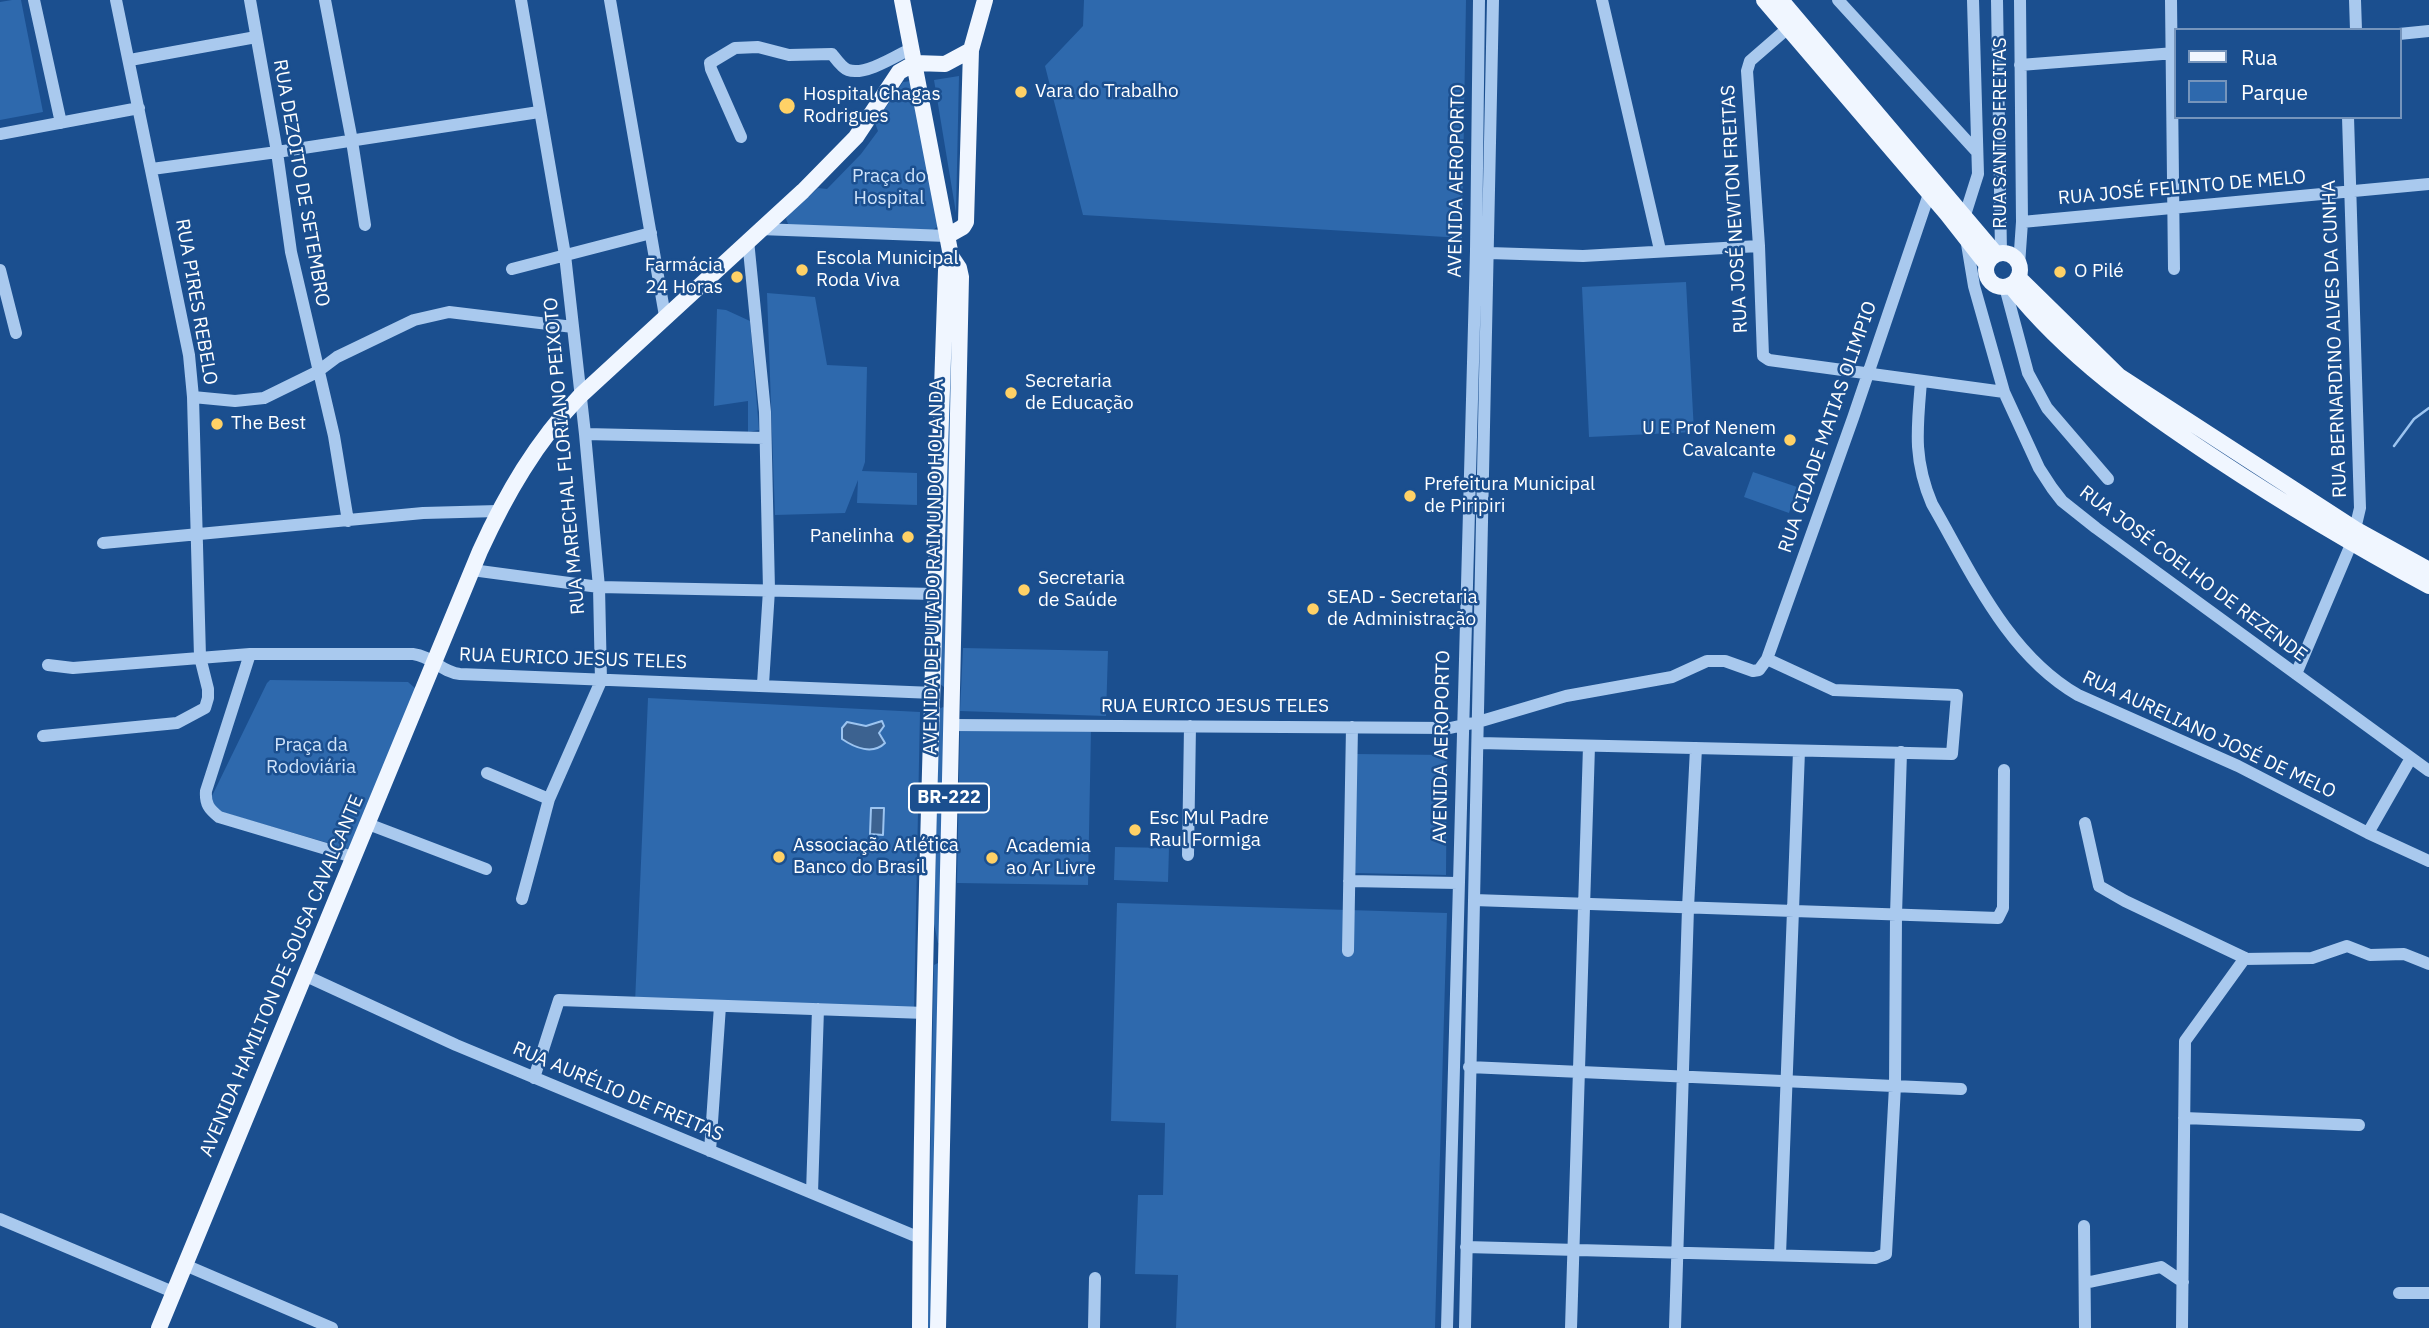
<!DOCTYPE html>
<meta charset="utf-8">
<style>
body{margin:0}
#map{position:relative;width:2429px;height:1328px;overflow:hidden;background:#1b4f8f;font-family:"IBM Plex Sans",sans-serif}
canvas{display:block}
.legend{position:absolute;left:2174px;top:28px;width:228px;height:91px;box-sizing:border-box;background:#1b4f8f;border:2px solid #7695bc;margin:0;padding:9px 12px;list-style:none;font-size:21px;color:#fff}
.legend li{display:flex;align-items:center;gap:14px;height:35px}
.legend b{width:35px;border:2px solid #7695bc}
</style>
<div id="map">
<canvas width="2429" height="1328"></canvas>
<ul class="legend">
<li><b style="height:9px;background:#f0f6ff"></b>Rua</li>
<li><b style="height:19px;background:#2e69ad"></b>Parque</li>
</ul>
</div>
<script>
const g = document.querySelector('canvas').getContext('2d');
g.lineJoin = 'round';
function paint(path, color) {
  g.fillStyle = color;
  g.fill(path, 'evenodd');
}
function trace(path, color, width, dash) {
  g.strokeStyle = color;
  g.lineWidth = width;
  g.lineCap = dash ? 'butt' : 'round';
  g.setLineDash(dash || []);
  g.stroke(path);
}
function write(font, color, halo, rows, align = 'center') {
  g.font = font + ' "IBM Plex Sans",sans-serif';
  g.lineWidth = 5;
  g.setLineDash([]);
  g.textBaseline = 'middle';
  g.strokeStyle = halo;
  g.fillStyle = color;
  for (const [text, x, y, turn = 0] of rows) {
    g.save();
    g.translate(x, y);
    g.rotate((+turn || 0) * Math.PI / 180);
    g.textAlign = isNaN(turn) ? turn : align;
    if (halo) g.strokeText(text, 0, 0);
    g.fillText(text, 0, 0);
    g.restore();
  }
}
paint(new Path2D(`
 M12,0H21L43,112L0,120V2Z
 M1084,0H1466L1462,238L1083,215L1045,66L1083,26Z
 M959,76L956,213L934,80Z
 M911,81L937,220V227L933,230L789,226L786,219L788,215L818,188L827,189L861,154L878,131L875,123L903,82Z
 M949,278H956L947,683L944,687L940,684Z
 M1686,282L1694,432L1589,437L1582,287Z
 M767,293L815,297L827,365L867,367L865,462L862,471L917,473V505L857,503L858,480L845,513L775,515Z
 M717,309L726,310L750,321L759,430L748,432V401L714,406Z
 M1753,472L1797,487L1789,513L1744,497Z
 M963,648L1108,651L1106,716L960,711Z
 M270,680L408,682L416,689L349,849L218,811L210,800L267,683Z
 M648,698L920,712L914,1011L635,1003Z
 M943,707L947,710L942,943H938L934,924L939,709Z
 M960,727L1091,729L1088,885L957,883Z
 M1355,754L1447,755L1446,875L1354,873Z
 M1115,847L1169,848L1168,882L1114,880Z
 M1117,903L1447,913L1435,1328H1176L1178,1275L1135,1274L1138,1195H1163L1165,1123L1111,1121Z
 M938,963V974L941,980L934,1328H927L934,965Z`), '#2e69ad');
const water = new Path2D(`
 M882,721L884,726L879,733L885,743C873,755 855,748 842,739V728L847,722L866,726Z
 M871,808H884L883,835L870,834Z`);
paint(water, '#3c6290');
trace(water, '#9cc4f0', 2);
trace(new Path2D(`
 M2394,446L2414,419L2429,408`), '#9cc4f0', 2.5);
trace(new Path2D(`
 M34,0L61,123
 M250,0L277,152L291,252L334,436L348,521
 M325,0L352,141L365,225
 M521,0L565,255L585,434L599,587L601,681L549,799L522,899
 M610,0L665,316
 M1602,0L1660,250
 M1838,0L1977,152
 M1997,0L2001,253
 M2171,0L2174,269
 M2355,0L2356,30
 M1788,28L1750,61L1747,71L1759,246L1763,356L1769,360L2004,392
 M2399,34L2429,31
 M130,60L256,37
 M2020,65L2175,53
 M0,134L139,108
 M741,137L711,69L710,63L735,48L758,47L789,55L832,54C836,59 842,68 848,70C865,76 896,56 912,48
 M152,169L277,152L539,112
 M1965,215L1978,174L1973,0
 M2022,222L2429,184
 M760,229L947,236
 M1966,238L1974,286L2004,392L2039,468L2052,488L2062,501L2096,528L2429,771
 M748,240L765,412L769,590L763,684
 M1489,253L1583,256L1759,246
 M2019,265L2022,222L2020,0
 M512,269L651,233
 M0,270L16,333
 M2005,287L2028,373L2047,408L2108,479
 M1921,382C1917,429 1913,459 1932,504C1972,573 2007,654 2078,695L2238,766L2368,833L2429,861
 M193,397L235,401L264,398L317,372L337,357L414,320L449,312L573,327
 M585,434L765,438
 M103,543L423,513L498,511
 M472,570L599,587L936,594
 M250,654L206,791C205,804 209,809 219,817L353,857
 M48,665L73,668L250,654H413C432,656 441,672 460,674L934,693
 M2296,674L2352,542L2360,508L2348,117
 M951,725L1450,728L1478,722L1566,696L1672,677L1707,661H1725L1753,671L1759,670L1767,659L1853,418L1929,194
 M43,736L177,723L205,708L208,698V689L200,657L193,397L189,355L116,0
 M1479,743L1952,754L1957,695L1834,690L1767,659
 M487,773L549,799
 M2085,823L2099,886L2125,901L2245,958L2185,1041L2182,1328
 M368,824L486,869
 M2368,833L2411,758
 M1188,855L1190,726
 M1349,881L1458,883
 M1474,900L1998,918L2003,908L2004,770
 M1348,951L1352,727
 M2243,959L2312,958L2347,946L2370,955L2404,954L2429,964
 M304,975L456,1045L920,1238
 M1469,1067L1961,1089
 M534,1078L559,1000L925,1013
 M2184,1118L2359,1125
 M710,1151L720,1006
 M812,1193L818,1009
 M0,1219L173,1292
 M2084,1226L2085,1328
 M1466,1247L1875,1258L1886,1254L1895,1086L1896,915L1901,752
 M1780,1255L1799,751
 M185,1265L332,1328
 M2085,1283L2161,1267L2183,1282
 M2399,1293H2429
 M1094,1328L1095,1278
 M1447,1328L1476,251L1479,0
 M1465,1328L1493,0
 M1571,1328L1589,746
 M1675,1328L1688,908L1696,748`), '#a9c9ee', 12);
trace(new Path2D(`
 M902,0L951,256L959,268L961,277L938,1328
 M1764,0L1947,214L1987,265
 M1781,0L1996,254
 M947,236L963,227L966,222L971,50L985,0
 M1986 270a17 17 0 1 1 34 0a17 17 0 1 1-34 0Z
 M2018,277L2119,376L2355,529L2429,570
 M2010,285C2067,357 2142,410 2218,460C2286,505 2357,547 2429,586
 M159,1328L480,551C506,494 536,442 580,396L803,191L856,137L899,72L915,63L945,64L971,50
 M920,1328C922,975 934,622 946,270L951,256`), '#f0f6ff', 16);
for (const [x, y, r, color] of [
 [1021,92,7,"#ffd166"],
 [787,106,9,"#ffd166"],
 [802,270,7,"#ffd166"],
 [2060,272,7,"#ffd166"],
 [737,277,7,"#ffd166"],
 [1011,393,7,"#ffd166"],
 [217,424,7,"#ffd166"],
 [1790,440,7,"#ffd166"],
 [1410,496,7,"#ffd166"],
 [908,537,7,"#ffd166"],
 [1024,590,7,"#ffd166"],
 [1313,609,7,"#ffd166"],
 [1135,830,7,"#ffd166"],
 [779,857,7,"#ffd166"],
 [992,858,7,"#ffd166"]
]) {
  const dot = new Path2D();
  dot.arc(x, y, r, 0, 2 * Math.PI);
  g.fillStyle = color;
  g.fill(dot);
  trace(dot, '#1b4f8f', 2.5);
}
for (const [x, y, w] of [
 [949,798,80]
]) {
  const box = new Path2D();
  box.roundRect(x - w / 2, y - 14.5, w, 29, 5);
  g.fillStyle = '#1b4f8f';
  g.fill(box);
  trace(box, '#fff', 2);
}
write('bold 18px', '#fff', null, [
 ["BR-222",949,798]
]);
write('19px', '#fff', '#1b4f8f', [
 ["Vara do Trabalho",1035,92],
 ["Hospital Chagas",803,95],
 ["Rodrigues",803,117],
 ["Escola Municipal",816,259],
 ["Roda Viva",816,281],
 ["Farmácia",723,266,"right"],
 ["24 Horas",723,288,"right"],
 ["O Pilé",2074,272],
 ["Secretaria",1025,382],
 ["de Educação",1025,404],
 ["The Best",231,424],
 ["U E Prof Nenem",1776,429,"right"],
 ["Cavalcante",1776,451,"right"],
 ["Prefeitura Municipal",1424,485],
 ["de Piripiri",1424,507],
 ["Panelinha",894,537,"right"],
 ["Secretaria",1038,579],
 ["de Saúde",1038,601],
 ["SEAD - Secretaria",1327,598],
 ["de Administração",1327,620],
 ["Esc Mul Padre",1149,819],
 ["Raul Formiga",1149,841],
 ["Associação Atlética",793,846],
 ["Banco do Brasil",793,868],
 ["Academia",1006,847],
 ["ao Ar Livre",1006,869]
], 'left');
write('19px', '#fff', '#1b4f8f', [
 ["RUA SANTOS FREITAS",2001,133,-90],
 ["AVENIDA AEROPORTO",1457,181,-89],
 ["RUA DEZOITO DE SETEMBRO",301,183,80],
 ["RUA JOSÉ FELINTO DE MELO",2182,188,-5],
 ["RUA JOSÉ NEWTON FREITAS",1735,209,-93],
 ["RUA PIRES REBELO",196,302,80],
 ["RUA BERNARDINO ALVES DA CUNHA",2335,339,-92],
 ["RUA CIDADE MATIAS OLIMPIO",1828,427,-71],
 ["RUA MARECHAL FLORIANO PEIXOTO",565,456,-95],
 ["AVENIDA DEPUTADO RAIMUNDO HOLANDA",934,567,-89],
 ["RUA JOSÉ COELHO DE REZENDE",2193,574,37],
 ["RUA EURICO JESUS TELES",573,659,2],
 ["RUA EURICO JESUS TELES",1215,707],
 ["RUA AURELIANO JOSÉ DE MELO",2209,735,25],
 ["AVENIDA AEROPORTO",1442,747,-89],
 ["AVENIDA HAMILTON DE SOUSA CAVALCANTE",282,976,-67],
 ["RUA AURÉLIO DE FREITAS",618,1092,23]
]);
write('19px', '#cfe3fa', '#1b4f8f', [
 ["Praça do",889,177],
 ["Hospital",889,199],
 ["Praça da",311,746],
 ["Rodoviária",311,768]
]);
</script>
